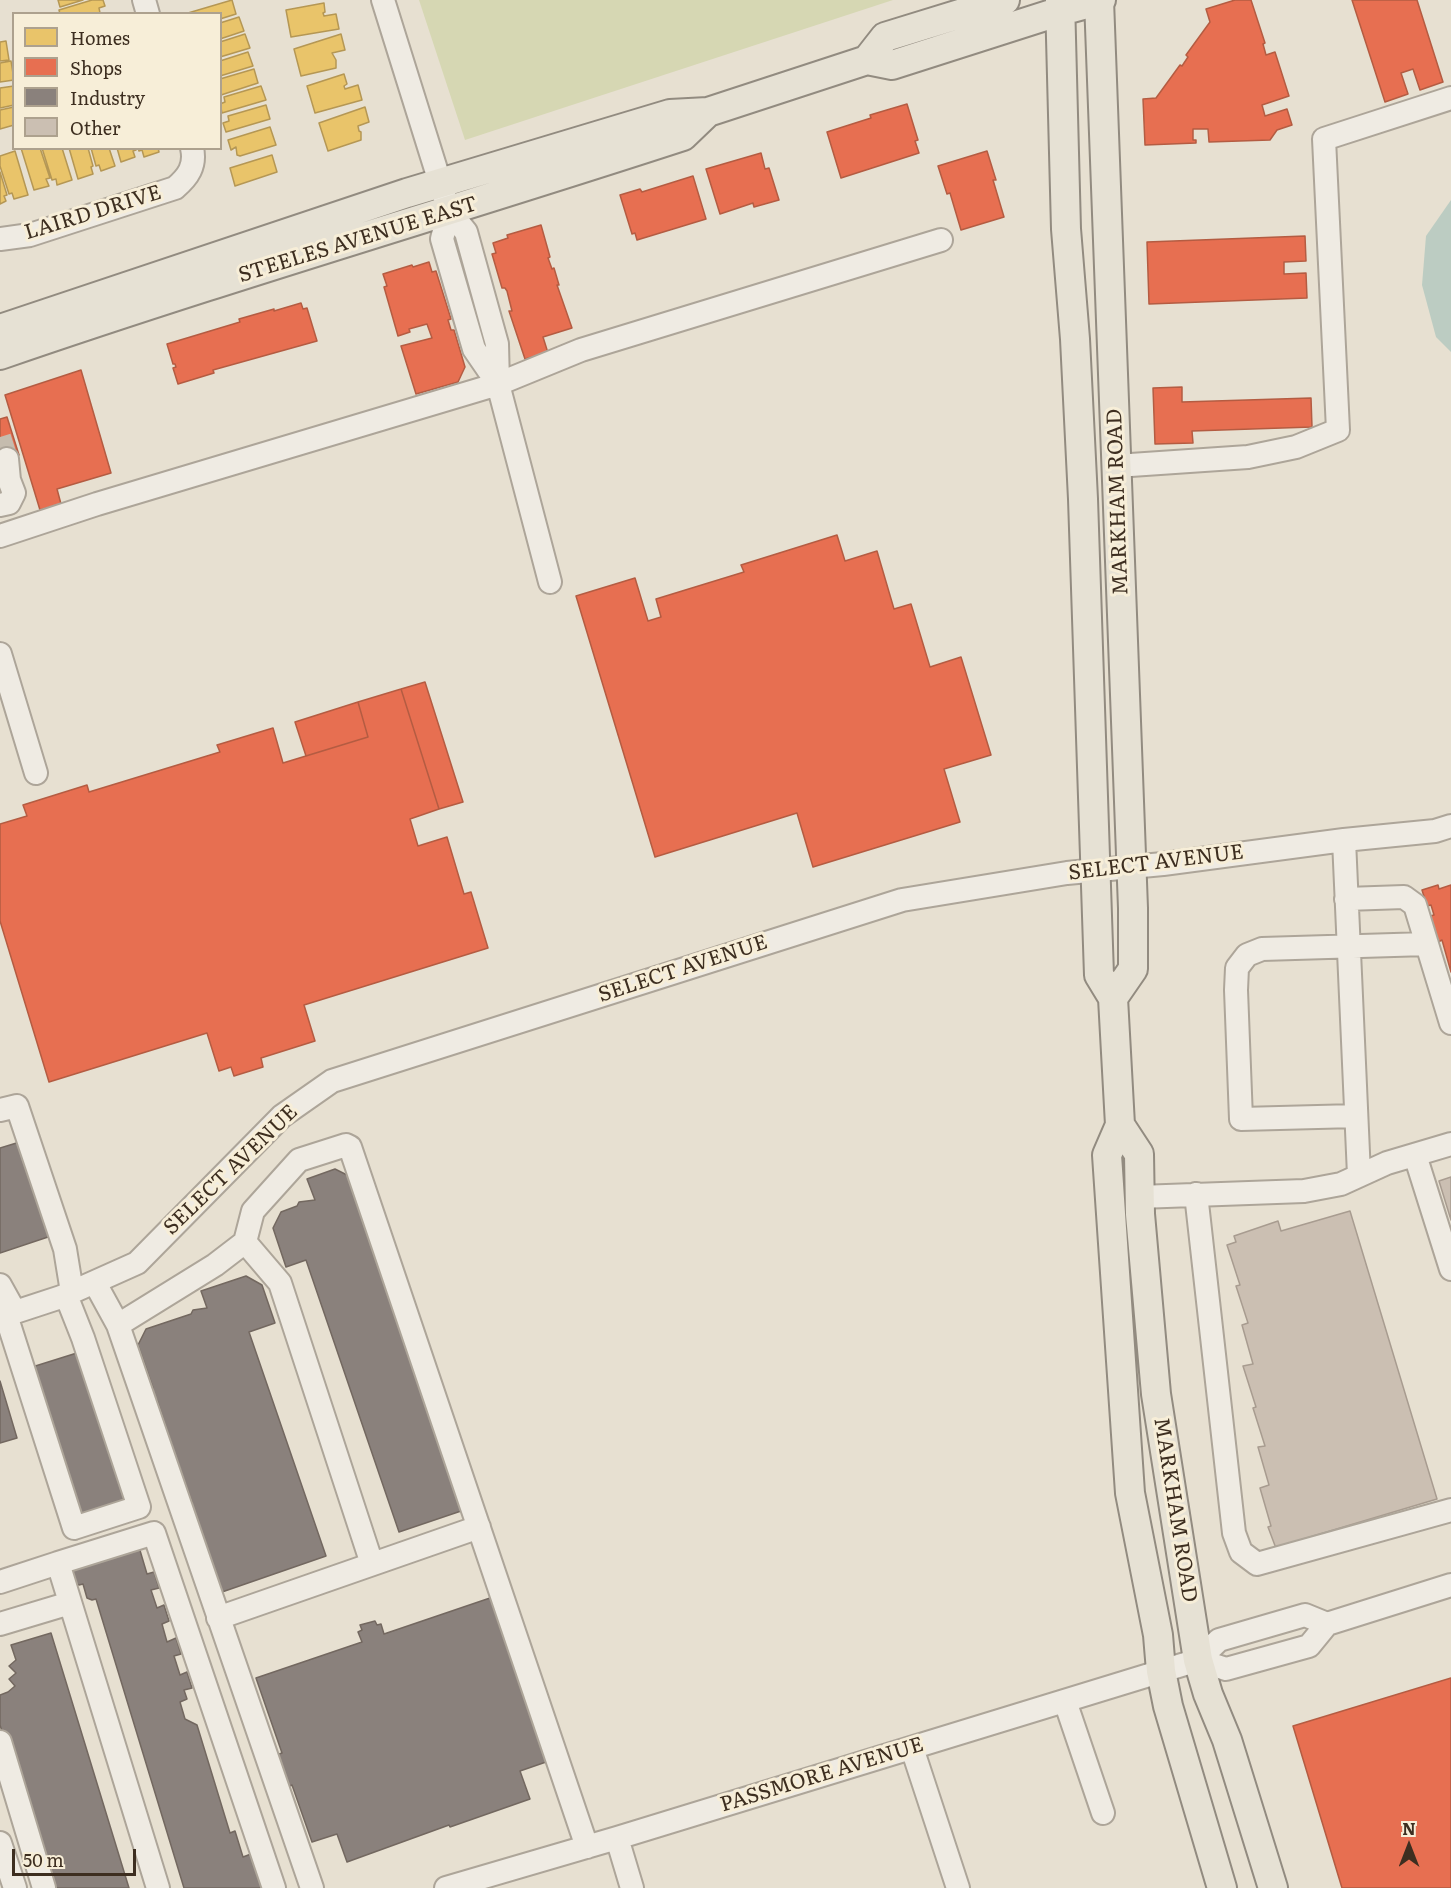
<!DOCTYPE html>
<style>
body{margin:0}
#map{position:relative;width:1451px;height:1888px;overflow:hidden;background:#e7e0d1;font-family:Literata,serif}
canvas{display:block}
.legend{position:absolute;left:12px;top:12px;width:210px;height:138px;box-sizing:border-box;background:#f7eed8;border:2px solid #ada18e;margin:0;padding:8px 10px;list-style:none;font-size:18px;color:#3d2e20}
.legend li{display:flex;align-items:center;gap:12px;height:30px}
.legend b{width:30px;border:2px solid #ada18e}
.north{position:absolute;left:1379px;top:1816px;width:60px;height:60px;-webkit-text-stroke:4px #f7eed8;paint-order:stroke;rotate:0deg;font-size:16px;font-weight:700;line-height:24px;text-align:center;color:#3d2e20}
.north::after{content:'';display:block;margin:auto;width:21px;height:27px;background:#3d2e20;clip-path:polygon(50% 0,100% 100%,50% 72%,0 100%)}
.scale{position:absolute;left:12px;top:1849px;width:124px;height:27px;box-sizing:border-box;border:3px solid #3d2e20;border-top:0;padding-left:8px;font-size:18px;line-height:21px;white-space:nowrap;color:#3d2e20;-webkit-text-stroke:4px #f7eed8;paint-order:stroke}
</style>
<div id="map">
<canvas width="1451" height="1888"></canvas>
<ul class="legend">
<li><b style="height:16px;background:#e9c46a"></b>Homes</li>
<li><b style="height:16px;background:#e76f51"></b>Shops</li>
<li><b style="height:16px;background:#8a817c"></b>Industry</li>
<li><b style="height:16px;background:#cbbfb2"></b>Other</li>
</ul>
<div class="north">N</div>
<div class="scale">50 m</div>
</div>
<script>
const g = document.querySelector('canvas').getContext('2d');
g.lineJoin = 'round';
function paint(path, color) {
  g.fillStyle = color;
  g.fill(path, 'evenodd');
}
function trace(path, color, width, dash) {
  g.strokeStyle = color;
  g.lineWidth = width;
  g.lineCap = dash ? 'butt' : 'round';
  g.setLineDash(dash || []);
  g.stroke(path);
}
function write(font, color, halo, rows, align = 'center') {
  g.font = font + ' Literata,serif';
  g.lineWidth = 6;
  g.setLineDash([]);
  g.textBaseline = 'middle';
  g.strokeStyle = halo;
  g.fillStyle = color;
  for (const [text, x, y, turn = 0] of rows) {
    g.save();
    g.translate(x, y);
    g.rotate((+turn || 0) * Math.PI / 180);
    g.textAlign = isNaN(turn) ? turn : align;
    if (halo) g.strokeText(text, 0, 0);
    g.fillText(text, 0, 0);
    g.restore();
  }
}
paint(new Path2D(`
 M419,0H893L465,140Z`), '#d6d7b3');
paint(new Path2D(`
 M1451,200V352L1436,337L1422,285L1426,236Z`), '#bcccc2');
const homes = new Path2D(`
 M58,0H83L60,7Z
 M92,0H103L105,6L99,8L100,13L60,14L59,10Z
 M232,0L236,14L220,19V14L188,13Z
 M324,3L325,12L323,13L324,16L336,14L339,29L291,37L286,10Z
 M239,17L244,31L220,39V23Z
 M245,34L250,48L220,57V42Z
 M341,34L345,50L332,53L336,60V68L301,76L294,49Z
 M6,41L9,60L0,61V42Z
 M248,52L253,66L220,76V61Z
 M11,61L14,80L0,82V63Z
 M254,69L258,83L221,95L220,79Z
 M344,74L347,84L344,86L345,89L358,85L362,100L315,113L307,86Z
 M14,86V105L0,108V88Z
 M261,86L266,100L222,113L220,104L225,102L224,97Z
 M266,105L270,119L226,132L223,123L229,121L228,116Z
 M14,107V125L0,129V110Z
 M365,107L369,122L358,126L359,131L361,132V140L328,151L319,123Z
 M270,127L276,145L240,156L237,155L236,147L231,150L228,140Z
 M21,148H40L50,178L46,179L49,186L34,190Z
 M42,148H62L72,180L57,185L56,179L52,180Z
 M69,148H88L93,166L91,167L93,174L78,179Z
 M91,148H109L115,166L101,171L99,165L96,166Z
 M117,148H136V150L133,151L135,157L121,162Z
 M138,148H158L159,152L144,157L142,150L139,151Z
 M15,151L28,195L14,199L12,193L9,194L0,166V156Z
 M272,155L277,172L235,186L230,168Z
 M0,172L7,195L4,196L6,201L0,204Z`);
paint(homes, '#e9c46a');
trace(homes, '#b59754', 1.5);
const shops = new Path2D(`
 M1235,0H1251L1265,43L1263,44L1266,55L1275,52L1289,96L1262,105L1265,116L1287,109L1292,125L1277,130L1270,140L1209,142L1208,129H1193V140H1196V143L1145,145L1143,99L1156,98L1180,65L1182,66L1188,57L1186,55L1210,22L1206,9Z
 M1352,0H1417L1443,82L1420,90L1413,69L1401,73L1408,94L1385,102Z
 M907,104L918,140L915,141L919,153L841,178L827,132L871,118L870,115Z
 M987,151L996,180H993L1004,217L961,230L950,193L947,194L938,166Z
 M761,153L765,169L769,168L779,200L754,207L753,203L720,214L706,169Z
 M693,176L706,219L637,240L635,233L632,234L620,195L640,189L642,192Z
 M541,225L550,257L548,258L552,269L554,268L559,285H557L572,328L543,337L548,353L525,359L509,311H512L507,291L505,288H502L492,254L496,253L493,243L508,238L507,235Z
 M1305,236L1306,261L1284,262V274L1306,273L1307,298L1149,304L1147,242Z
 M429,262L432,272L436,271L451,319L448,320L451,330H454L465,367L458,382L416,394L401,346L432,338L427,324L409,329L410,332L398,336L384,287L387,286L383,274L412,265L413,267Z
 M301,303L303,309L307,308L317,341L213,370L214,373L178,384L173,368L176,367L175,364H173L167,344L240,322L239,319L274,309V311Z
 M81,370L111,473L57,489L61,504L40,510L5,395Z
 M1182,387V402L1311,398L1312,427L1192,431L1193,443L1155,444L1153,388Z
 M7,417L19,455L0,461V419Z
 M837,535L845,561L877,551L894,609L911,604L930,667L961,657L991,755L944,769L960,822L813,867L797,813L655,857L576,596L635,578L648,621L661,617L656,599L744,572L741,565Z
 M425,682L463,802L439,809L401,689Z
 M401,689L439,809L410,819L418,846L447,837L464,894L471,892L488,948L304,1005L315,1041L261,1058L263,1067L234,1076L231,1067L219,1071L207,1033L49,1082L0,921V824L27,816L23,805L87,785L89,792L220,752L217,745L273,728L283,763L368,737L358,702Z
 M358,702L368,737L306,756L295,722Z
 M1438,885L1439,889L1451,885V972L1442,940L1438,942L1430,916L1434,915L1431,905L1427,906L1422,890Z
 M1451,1678V1888H1342L1293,1726Z`);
paint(shops, '#e76f51');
trace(shops, '#b45c42', 1.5);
const industry = new Path2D(`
 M23,1141L54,1235L0,1253V1148Z
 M335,1169L351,1177L464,1510L399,1532L306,1260L286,1267L273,1228L281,1212L297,1206L299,1202L315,1200L307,1179Z
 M246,1276L262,1285L275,1323L249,1332L326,1556L222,1592L215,1570L209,1565L210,1557L195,1513L190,1508L192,1502L176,1457L171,1452L172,1445L157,1400L152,1396L153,1388L138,1345L146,1329L191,1314L193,1310L207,1308L201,1291Z
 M80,1352L130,1506L79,1523L29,1368Z
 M0,1381L17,1438L0,1443Z
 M139,1547L147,1574L154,1572L159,1588L151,1590L157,1608L164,1605L169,1621L162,1624L167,1642L176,1638L181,1654L174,1656L180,1675L187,1672L192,1688L184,1690L187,1699L180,1702L185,1719L197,1725L230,1833L235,1831L243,1857L251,1854L262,1888H184L96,1599L92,1600L87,1598L83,1584L79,1585L74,1583L71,1573L74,1568Z
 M490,1598L546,1762L520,1771L530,1799L450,1827L449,1825L347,1862L337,1834L312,1842L292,1785L281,1790L270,1757L282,1753L256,1678L362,1642L358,1632L362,1630L360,1625L375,1621L377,1625L381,1624L384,1634Z
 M51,1633L129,1888H50L0,1725V1695L8,1692L15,1686L9,1679L16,1673L9,1666L16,1660L11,1645Z`);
paint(industry, '#8a817c');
trace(industry, '#736860', 1.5);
const building = new Path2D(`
 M1451,1177V1220L1439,1181Z
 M1350,1211L1437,1499L1300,1540L1302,1545L1277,1551L1268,1527L1271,1526L1260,1488L1269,1485L1258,1447L1265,1446L1253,1408L1256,1407L1243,1366L1253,1364L1242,1325L1248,1323L1236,1286L1240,1285L1227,1245L1236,1242L1234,1236L1278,1221L1281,1231Z`);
paint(building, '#cbbfb2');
trace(building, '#a89c90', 1.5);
trace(new Path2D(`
 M0,437L7,459`), '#c5bcae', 22, [22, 11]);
const minor = new Path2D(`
 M144,0L148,14
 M383,0L449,211L466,232L497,344L498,384L550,582
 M449,211L442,239L474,349L498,384
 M0,239L30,235L175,188C188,177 196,166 192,148
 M1116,466L1248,457L1296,447L1338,430L1324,139L1451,98
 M0,505L9,503L14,493L9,480L7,459
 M0,536L97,504L498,384L581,350L941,240
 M0,654L36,773
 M1344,840L1359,1175
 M1346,899L1404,897L1415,905L1451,1023
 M0,1110L17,1106L65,1249L72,1292
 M1356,1116L1241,1119L1236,990L1237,968L1247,955L1262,949L1427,944
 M1415,1155L1451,1269
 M1196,1194L1234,1533L1241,1552L1257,1564L1451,1510
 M1139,1197L1304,1191L1341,1184L1387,1163L1451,1144
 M245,1242L280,1283L372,1564
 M95,1283L118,1325L312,1888
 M0,1285L15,1312
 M6,1315L74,1528L139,1507L83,1338L66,1295
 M0,1317L61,1297L137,1263L282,1116L332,1081L902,900L1067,873L1163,864L1344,840L1435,831L1451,826
 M118,1325L215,1265L245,1242L253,1211L299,1160L346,1145L350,1147L587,1847
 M58,1563L154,1533L274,1888
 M0,1582L58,1563L158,1888
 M218,1618L479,1527
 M0,1624L70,1603
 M1198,1660L1226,1669L1309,1646L1327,1624L1451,1585
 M1065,1701L1103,1813
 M0,1742L44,1888
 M912,1748L958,1888
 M617,1838L632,1888
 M0,1843L15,1888
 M446,1888L617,1838L1198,1660L1219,1640L1305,1615L1327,1624`);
const major = new Path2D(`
 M1060,0L1066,229L1075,339L1083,499L1099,975L1113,998L1120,1125L1107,1155L1130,1493L1158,1635L1161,1671L1168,1706L1222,1888
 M1099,0L1133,908V969L1113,998
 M867,60L885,37L1005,0
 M0,329L407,193L670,114L708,112L867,60L892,65L1061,11L1101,0
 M0,355C226,277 456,210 683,136L708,112
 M1120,1125L1139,1154L1140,1214L1156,1394L1198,1660L1208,1694L1227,1740L1273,1888`);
trace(minor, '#ada599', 26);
trace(major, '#928b80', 32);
trace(minor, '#efebe3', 22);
trace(major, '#e6e1d4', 28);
write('21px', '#3d2e20', '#f7eed8', [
 ["LAIRD DRIVE",93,213,-17],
 ["STEELES AVENUE EAST",358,240,-17],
 ["MARKHAM ROAD",1118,502,-92],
 ["SELECT AVENUE",1156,863,-7],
 ["SELECT AVENUE",683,969,-18],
 ["SELECT AVENUE",231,1170,-44],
 ["MARKHAM ROAD",1175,1510,81],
 ["PASSMORE AVENUE",822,1775,-17]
]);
</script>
